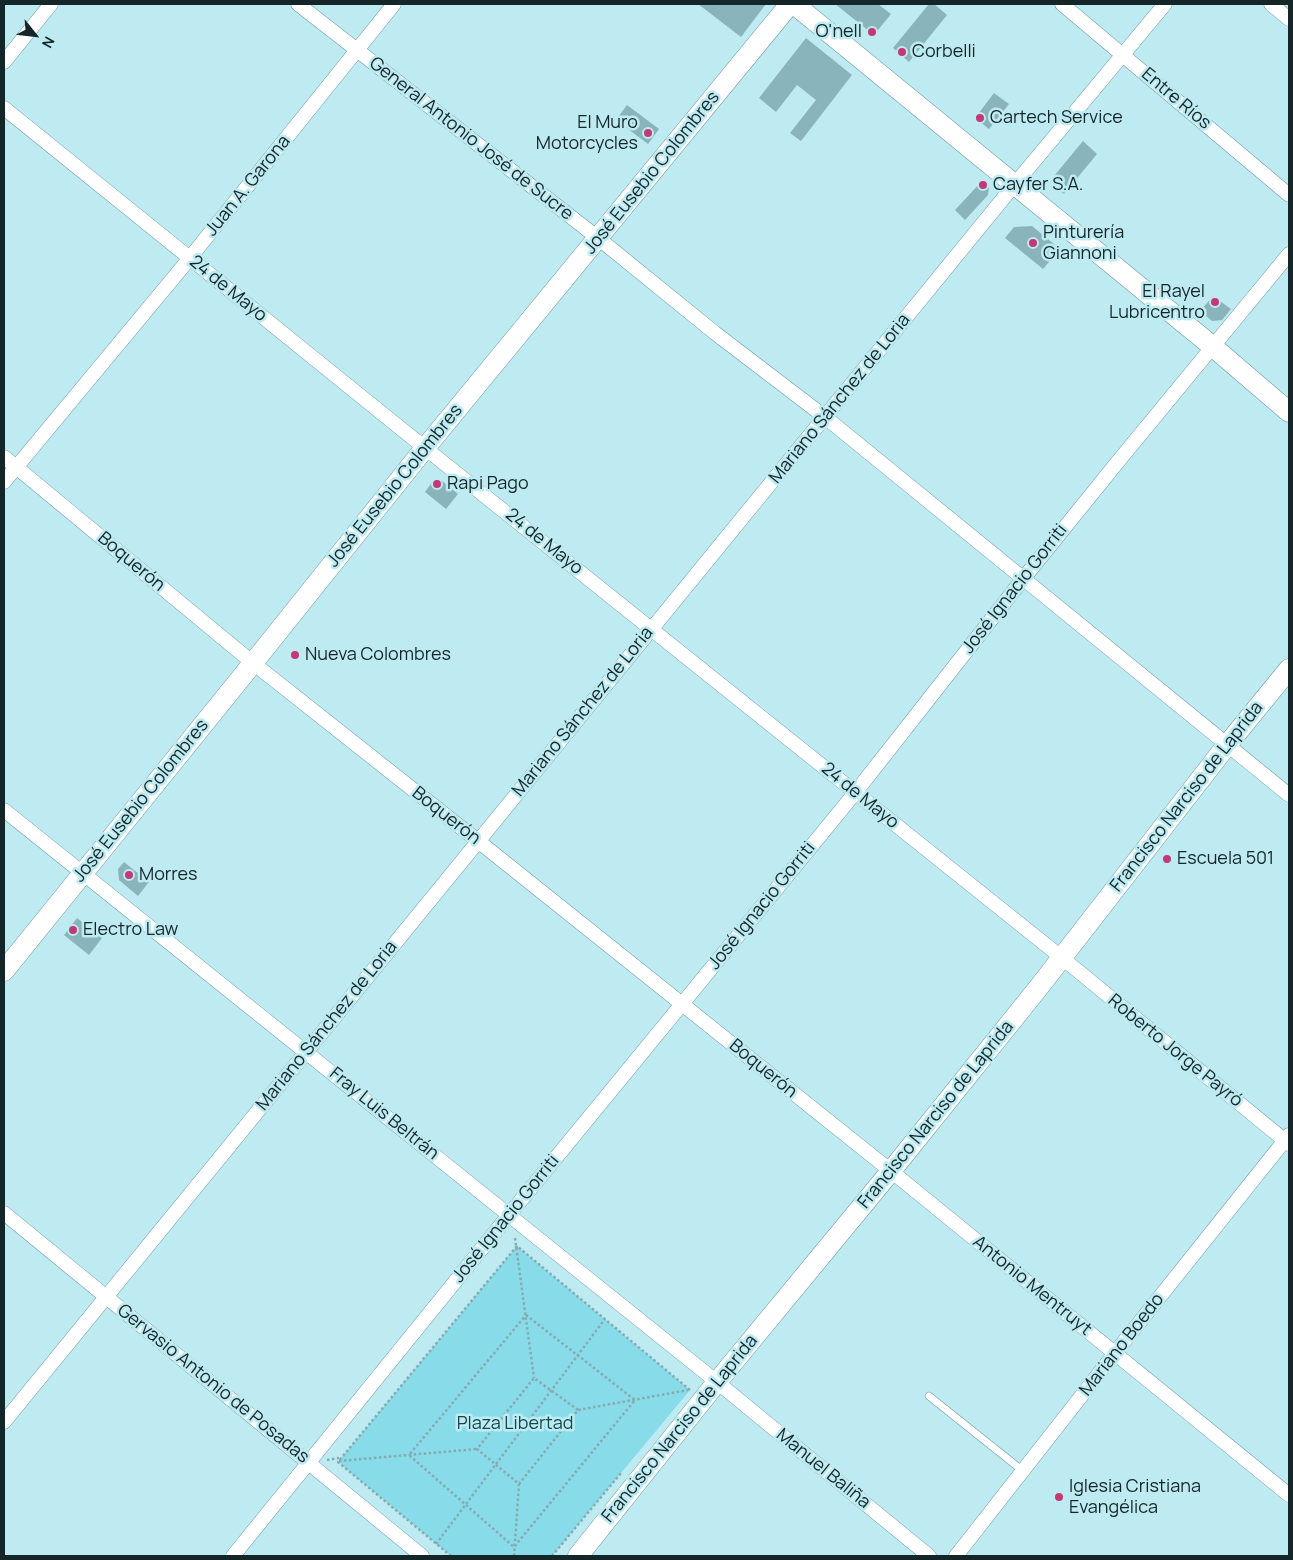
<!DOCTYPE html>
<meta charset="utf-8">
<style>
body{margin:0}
#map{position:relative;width:1293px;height:1560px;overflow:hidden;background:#beebf2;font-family:Manrope,sans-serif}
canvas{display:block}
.frame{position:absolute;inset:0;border:5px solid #152629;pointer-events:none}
.north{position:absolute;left:10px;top:10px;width:50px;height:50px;-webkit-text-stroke:4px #beebf2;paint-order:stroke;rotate:119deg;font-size:14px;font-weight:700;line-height:20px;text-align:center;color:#152629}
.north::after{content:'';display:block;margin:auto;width:18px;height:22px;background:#152629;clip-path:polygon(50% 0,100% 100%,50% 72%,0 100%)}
</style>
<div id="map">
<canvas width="1293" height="1560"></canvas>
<div class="frame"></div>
<div class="north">N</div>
</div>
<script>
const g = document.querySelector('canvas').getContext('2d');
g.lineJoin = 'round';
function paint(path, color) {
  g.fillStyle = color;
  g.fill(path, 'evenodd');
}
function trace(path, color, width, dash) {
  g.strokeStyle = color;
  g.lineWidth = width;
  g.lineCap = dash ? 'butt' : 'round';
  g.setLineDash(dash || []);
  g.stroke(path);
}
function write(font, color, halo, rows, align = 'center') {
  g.font = font + ' Manrope,sans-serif';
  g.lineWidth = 5;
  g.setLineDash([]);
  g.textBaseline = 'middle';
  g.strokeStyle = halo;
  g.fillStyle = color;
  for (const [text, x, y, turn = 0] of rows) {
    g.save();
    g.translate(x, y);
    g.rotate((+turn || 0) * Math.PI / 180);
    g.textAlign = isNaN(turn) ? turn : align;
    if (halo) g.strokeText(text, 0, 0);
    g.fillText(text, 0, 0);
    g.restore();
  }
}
paint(new Path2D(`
 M517,1246L690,1390L552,1556H451L338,1462Z`), '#88dbe9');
paint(new Path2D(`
 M698,4H766L741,37Z
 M835,4H878L891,14L874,35Z
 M929,4H934L947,15L909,62L893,48Z
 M806,38L852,75L801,141L790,133L816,100L797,85L776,112L759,98Z
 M994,93L1009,104L989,129L975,118Z
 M627,105L659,129L648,144L616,120Z
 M1083,141L1097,154L1064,194L1055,187L1054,176Z
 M982,181L989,188L988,195L965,220L955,210Z
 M1032,226L1060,249L1043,269L1005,238L1014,227Z
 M1213,296L1231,309L1222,320L1212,321L1200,311Z
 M441,480L458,494L446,509L425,492L433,481Z
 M124,862L149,882L138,896L119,880L118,869Z
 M77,918L102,938L89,955L64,935Z`), '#89b4bb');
const lane = new Path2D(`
 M929,1396L1023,1471`);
const street = new Path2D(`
 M298,4L598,238L715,333L825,417L1289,795
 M1062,4L1289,195
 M1271,4L1289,19
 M4,62L51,4
 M4,108L425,448L1061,957L1289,1144
 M4,457L253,663L478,841L891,1171L1289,1495
 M4,482L185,264L394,4
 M4,810L717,1382L929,1556
 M4,1213L422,1556
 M4,1422L1015,184L1165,4
 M233,1556L509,1215L855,793L1023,579L1116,464L1289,254
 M956,1556L1115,1353L1289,1135`);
const secondary = new Path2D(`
 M794,4L1212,346L1289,412
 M4,971L253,663L421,453L790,4
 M578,1556L717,1382L891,1171L1039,987L1227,745L1289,669`);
trace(lane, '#6d979e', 8);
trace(street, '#6d979e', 15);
trace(secondary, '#6d979e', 21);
trace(new Path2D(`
 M515,1238L534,1378
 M526,1315L635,1400L514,1547L409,1455Z
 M578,1410L534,1378L477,1449L519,1484L578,1410L688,1390
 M327,1460L339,1458
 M339,1461L477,1449
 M436,1544L605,1319
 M451,1556L338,1462L517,1246L690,1390
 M514,1556L519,1484
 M552,1556L621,1473`), '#86aab0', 2.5, [2.5, 2.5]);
trace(lane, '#fff', 7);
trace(street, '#fff', 14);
trace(secondary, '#fff', 20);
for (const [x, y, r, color] of [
 [872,32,5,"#c33974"],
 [902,52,5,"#c33974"],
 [980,118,5,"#c33974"],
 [648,133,5,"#c33974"],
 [983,185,5,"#c33974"],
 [1033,243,5,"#c33974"],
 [1215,302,5,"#c33974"],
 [437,484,5,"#c33974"],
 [295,655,5,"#c33974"],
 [1167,859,5,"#c33974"],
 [129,875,5,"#c33974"],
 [73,930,5,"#c33974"],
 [1059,1497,5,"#c33974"]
]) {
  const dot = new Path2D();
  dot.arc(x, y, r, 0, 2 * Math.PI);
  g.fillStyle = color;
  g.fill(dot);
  trace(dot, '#beebf2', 2);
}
write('18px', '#152629', '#beebf2', [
 ["O'nell",862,32,"right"],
 ["Corbelli",912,52],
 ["Cartech Service",990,118],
 ["El Muro",638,123,"right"],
 ["Motorcycles",638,144,"right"],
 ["Cayfer S.A.",993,185],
 ["Pinturería",1043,233],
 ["Giannoni",1043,254],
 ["El Rayel",1205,292,"right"],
 ["Lubricentro",1205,313,"right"],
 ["Rapi Pago",447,484],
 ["Nueva Colombres",305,655],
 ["Escuela 501",1177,859],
 ["Morres",139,875],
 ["Electro Law",83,930],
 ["Iglesia Cristiana",1069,1487],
 ["Evangélica",1069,1508]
], 'left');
write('18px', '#152629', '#beebf2', [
 ["Entre Ríos",1176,99,40],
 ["General Antonio José de Sucre",471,139,38],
 ["José Eusebio Colombres",652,173,-51],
 ["Juan A. Garona",248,186,-51],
 ["24 de Mayo",228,289,39],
 ["Mariano Sánchez de Loria",840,399,-51],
 ["José Eusebio Colombres",395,486,-51],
 ["24 de Mayo",544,542,39],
 ["Boquerón",131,562,40],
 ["José Ignacio Gorriti",1015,589,-52],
 ["Mariano Sánchez de Loria",583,712,-51],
 ["24 de Mayo",860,796,39],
 ["Francisco Narciso de Laprida",1187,797,-52],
 ["José Eusebio Colombres",141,801,-51],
 ["Boquerón",446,816,38],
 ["José Ignacio Gorriti",762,906,-51],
 ["Mariano Sánchez de Loria",327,1026,-51],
 ["Roberto Jorge Payró",1175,1051,39],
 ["Boquerón",763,1069,39],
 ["Fray Luis Beltrán",384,1114,39],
 ["Francisco Narciso de Laprida",936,1115,-51],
 ["José Ignacio Gorriti",506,1219,-51],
 ["Antonio Mentruyt",1032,1286,39],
 ["Mariano Boedo",1122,1345,-52],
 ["Gervasio Antonio de Posadas",213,1384,39],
 ["Francisco Narciso de Laprida",680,1429,-51],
 ["Manuel Baliña",823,1469,39]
]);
write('18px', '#14464d', '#beebf2', [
 ["Plaza Libertad",515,1424]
]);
</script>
